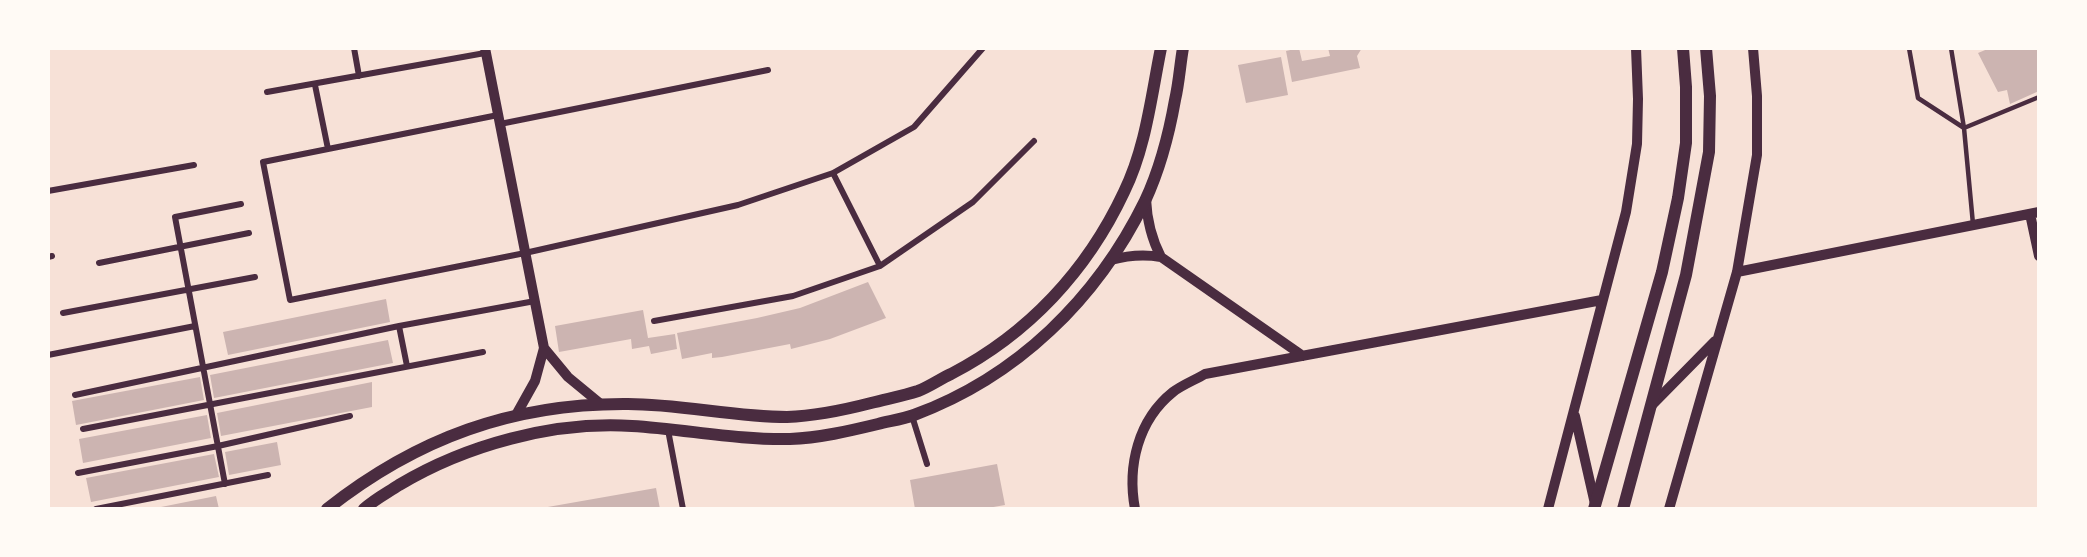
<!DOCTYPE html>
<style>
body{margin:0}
#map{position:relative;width:2087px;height:557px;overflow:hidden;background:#f7e1d7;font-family:"DejaVu Sans",sans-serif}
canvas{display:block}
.frame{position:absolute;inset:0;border:50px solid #fffaf5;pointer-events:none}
</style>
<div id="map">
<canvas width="2087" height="557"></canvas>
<div class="frame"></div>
</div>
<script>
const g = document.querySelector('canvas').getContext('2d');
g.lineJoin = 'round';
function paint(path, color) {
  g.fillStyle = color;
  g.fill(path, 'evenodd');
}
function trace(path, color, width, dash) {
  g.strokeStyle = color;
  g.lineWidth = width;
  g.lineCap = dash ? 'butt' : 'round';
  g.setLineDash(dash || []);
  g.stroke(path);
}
paint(new Path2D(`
 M1299,48L1302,61L1330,56L1328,48H1362L1357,56L1360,68L1292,82L1286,51Z
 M1990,48H2039V91L2010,104L2007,90L1998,92L1978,53Z
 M1281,57L1288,95L1246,103L1238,65Z
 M868,282L886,318L830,339L791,349L790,344L722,357L712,358V353L682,359L677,333L757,318L800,308Z
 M386,299L390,322L228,355L223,332Z
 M643,310L648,338L675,334L677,349L651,354L649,346L632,349L631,339L559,352L555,326Z
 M388,340L393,363L214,398L210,375Z
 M200,377L204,400L76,425L72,401Z
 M372,382V407L221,436L217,413Z
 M207,415L211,438L83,463L79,439Z
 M277,442L281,465L229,475L225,452Z
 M214,454L219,477L91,502L86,478Z
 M997,464L1005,505L982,509H915L910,480Z
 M656,488L660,509H542V508Z
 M216,496L219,509H156V508Z`), '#ccb4b1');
trace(new Path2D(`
 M1909,48L1918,98L1964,128
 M1951,48L1964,128L1973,224
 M1964,128L2039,97`), '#4a2c40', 4.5);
trace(new Path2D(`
 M354,48L359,76
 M315,85L328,149
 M267,92L485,53
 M498,115L263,162L290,300L525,253L738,205L833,173L914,127L983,48
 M500,124L768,70
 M833,173L880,266
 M48,191L194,165
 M48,257L52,256
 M99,263L249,233
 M63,313L255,277
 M654,321L793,296L880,266L973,202L1034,141
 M399,326L407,366
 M48,355L195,326
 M75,395L399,326L535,301
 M912,416L927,464
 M83,429L483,352
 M668,430L683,509
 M78,473L218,446L350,416
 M225,484L175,217L241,204
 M96,509L268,475`), '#4a2c40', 6);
trace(new Path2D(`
 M485,48L544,348L568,377L602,405
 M1146,199C1147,221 1151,238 1161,257
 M2030,214L2039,256
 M1111,260C1129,255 1143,254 1161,257L1303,356
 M1737,272L2039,212
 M1652,405L1715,341
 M516,415L535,381L544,348
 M1575,416L1595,504
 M1135,509C1127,466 1138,420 1173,392C1182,385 1195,380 1205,374L1602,300
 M1548,509L1626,212L1637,144L1638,99L1636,48
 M1669,509L1737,272L1757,155V96L1753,48`), '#4a2c40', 10);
trace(new Path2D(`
 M327,509C417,438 513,403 628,404C681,404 734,417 787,417C815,416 844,410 871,403C886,399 903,396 918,391C929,387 940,379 951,374C1028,334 1087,271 1124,192C1146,147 1151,97 1161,48
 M364,509C375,499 387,493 399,485C466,445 553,421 632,426C684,429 737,440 790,439C819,438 849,431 878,424C890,421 903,419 914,415C1017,377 1097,299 1145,201C1159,171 1169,134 1175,100C1179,83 1180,65 1183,48
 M1594,509L1662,272L1678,198L1686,143V87L1683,48
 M1623,509L1686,275L1709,152L1710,96L1706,48`), '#4a2c40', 12);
</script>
